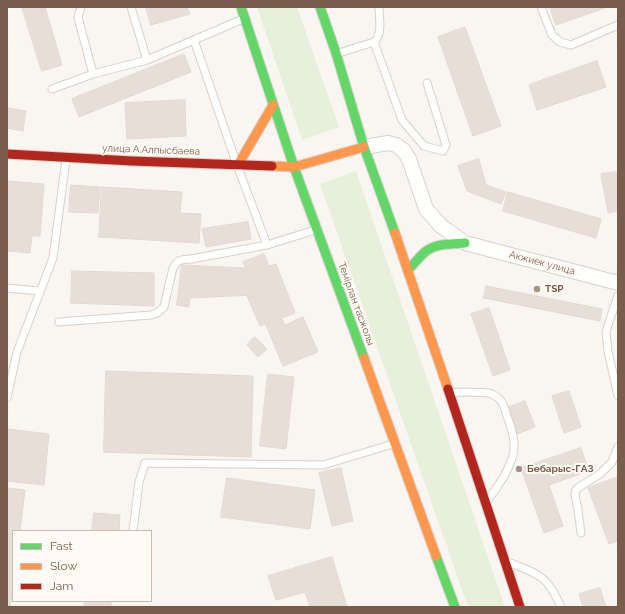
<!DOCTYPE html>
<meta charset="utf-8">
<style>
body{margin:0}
#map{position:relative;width:625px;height:614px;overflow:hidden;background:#f9f5f0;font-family:Raleway,sans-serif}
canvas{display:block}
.frame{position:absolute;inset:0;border:8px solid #7a5c4d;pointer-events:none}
.legend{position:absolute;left:12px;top:530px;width:140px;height:72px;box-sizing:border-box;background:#fffaf3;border:1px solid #cabbb1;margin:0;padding:5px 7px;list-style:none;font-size:12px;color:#7a5c4d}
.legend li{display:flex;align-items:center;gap:8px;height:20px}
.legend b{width:20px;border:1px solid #cabbb1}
</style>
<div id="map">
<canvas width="625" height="614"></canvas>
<div class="frame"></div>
<ul class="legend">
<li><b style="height:5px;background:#63d668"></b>Fast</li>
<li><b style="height:5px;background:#ff974d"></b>Slow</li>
<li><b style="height:5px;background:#b3261e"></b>Jam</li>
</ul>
</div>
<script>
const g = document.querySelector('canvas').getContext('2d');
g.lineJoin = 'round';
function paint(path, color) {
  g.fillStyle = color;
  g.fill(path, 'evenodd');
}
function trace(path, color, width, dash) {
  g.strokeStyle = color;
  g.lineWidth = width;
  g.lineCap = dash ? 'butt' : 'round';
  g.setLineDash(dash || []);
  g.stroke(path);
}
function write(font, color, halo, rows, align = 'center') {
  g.font = font + ' Raleway,sans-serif';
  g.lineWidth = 4;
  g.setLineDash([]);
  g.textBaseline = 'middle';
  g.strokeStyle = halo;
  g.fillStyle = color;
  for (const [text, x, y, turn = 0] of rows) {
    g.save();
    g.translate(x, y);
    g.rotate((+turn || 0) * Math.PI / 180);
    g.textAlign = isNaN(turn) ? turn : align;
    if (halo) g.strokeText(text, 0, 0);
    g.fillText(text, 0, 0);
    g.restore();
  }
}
paint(new Path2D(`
 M257,7H297L339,127L302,140Z
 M356,171L505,607H468L320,184Z`), '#e7f0db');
const building = new Path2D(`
 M22,7H45L62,65L42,71Z
 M146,7H187L190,14L151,25Z
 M550,7H608L556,25Z
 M465,27L501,126L473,136L438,37Z
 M184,54L191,72L79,117L72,99Z
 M597,61L606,87L537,110L529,85Z
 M185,100L186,136L127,139L125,103Z
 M7,108L26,111L23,131L7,128Z
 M479,159L486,185L506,192L501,204L467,191L458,166Z
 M616,172L618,184V211L608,213L601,174Z
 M7,181L44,184L40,236H32L30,253L7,251Z
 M71,185L100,187L98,213L69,212Z
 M102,187L182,192L180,213L201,214L199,243L99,237Z
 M508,192L601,219L596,238L503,211Z
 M248,222L251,239L206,247L202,229Z
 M264,254L269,266L276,264L295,313L260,326L247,296H256L243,262Z
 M182,265L244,268L254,295L190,298L189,307L177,305Z
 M72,271L154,273V306L71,303Z
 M486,286L602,309L600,321L484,298Z
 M489,308L510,370L493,376L471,314Z
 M303,317L318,352L283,366L266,325L282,319L285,325Z
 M255,337L267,349L258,357L247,345Z
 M106,371L253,376L251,457L104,452Z
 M268,374L294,377L286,449L260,446Z
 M569,391L581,427L564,433L552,396Z
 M525,401L535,427L517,434L507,408Z
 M7,429L49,434L44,485L7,481Z
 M581,448L589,471L549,485L563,526L544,533L521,468Z
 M341,468L353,521L332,526L319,473Z
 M618,477V541L609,544L588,488Z
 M227,478L315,490L310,529L221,517Z
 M7,488L25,490L20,531H13V586L10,607H7Z
 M94,513L120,515L119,531H92Z
 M332,557L347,607H310L305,592L276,600L268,576Z
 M600,588L606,607H583L579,594Z
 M85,601H111V607H84Z`);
paint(building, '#e6ded7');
trace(building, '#e2d8d2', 1);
const lane = new Path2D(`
 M81,7L78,17L93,74
 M131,7L147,60L243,19
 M541,7L552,35L560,42L571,45L618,25
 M194,40L237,165L267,245L315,230
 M374,42L402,120L424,146L443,151L446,145L427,83
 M339,53L374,42C383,34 379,18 379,7
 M52,89L93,74L147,60
 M7,288L40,291
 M618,296L610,319L606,332L608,351L618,396
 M59,322L151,315L157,313L164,307L173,268C178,259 181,260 191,259L267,245
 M452,392C461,393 485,391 492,394C502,399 504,405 507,416C510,424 513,433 514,442C516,462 499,485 488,500
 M7,398L17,352L53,258L66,159
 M133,531L139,482L145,463L323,465L393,444
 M581,533L578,510L575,495L576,490L579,487L600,474L612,462L618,447
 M511,563C520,567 535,572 542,578C550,584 557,598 561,607`);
const street = new Path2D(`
 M364,147L388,143L396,145L403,150L409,159L426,209L441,226L465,243L618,283`);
const fast = new Path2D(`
 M241,7L294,167L364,358
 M320,7L336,53L364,147L395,233
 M408,270C414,264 419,257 425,252C436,243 452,244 465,243
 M436,556L455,607`);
const slow = new Path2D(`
 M238,165L273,105
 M272,166L294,167L364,147
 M395,233L448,389
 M364,358L436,556`);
const jam = new Path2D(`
 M7,154L132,161L272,166
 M448,389L520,607`);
trace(lane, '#d7d1cb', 9);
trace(street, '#d7d1cb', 16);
trace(fast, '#d9d2cb', 11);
trace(slow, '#d9d2cb', 11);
trace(jam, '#d9d2cb', 11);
trace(lane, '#fefefd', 7);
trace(street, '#fefefd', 14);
trace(fast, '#63d668', 9);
trace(slow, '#ff974d', 9);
trace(jam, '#b3261e', 9);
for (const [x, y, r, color] of [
 [537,289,4,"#a69286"],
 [519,469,4,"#a69286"]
]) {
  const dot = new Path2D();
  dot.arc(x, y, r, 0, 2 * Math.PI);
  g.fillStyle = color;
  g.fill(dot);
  trace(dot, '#fffaf3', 1.5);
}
write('10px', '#7a5c4d', '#fffaf3', [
 ["улица А.Алпысбаева",151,150,2],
 ["Акжиек улица",542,263,15],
 ["Темірлан тасжолы",356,304,70]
]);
write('bold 10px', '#7a5c4d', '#fffaf3', [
 ["TSP",545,289],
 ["Бебарыс-ГАЗ",527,469]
], 'left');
</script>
